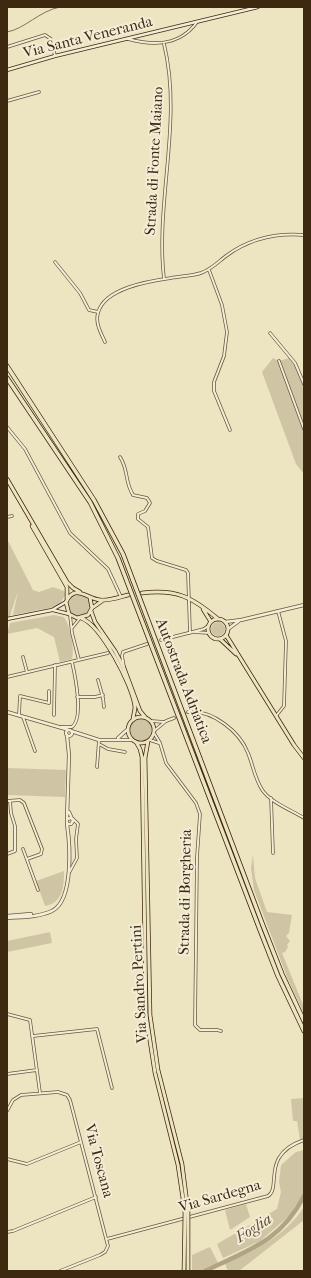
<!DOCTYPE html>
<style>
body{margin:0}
#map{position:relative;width:311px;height:1278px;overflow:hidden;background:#ede4c2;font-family:"IM FELL French Canon",serif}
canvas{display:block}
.frame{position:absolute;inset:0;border:8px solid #3d2810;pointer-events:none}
</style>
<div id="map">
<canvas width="311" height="1278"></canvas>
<div class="frame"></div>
</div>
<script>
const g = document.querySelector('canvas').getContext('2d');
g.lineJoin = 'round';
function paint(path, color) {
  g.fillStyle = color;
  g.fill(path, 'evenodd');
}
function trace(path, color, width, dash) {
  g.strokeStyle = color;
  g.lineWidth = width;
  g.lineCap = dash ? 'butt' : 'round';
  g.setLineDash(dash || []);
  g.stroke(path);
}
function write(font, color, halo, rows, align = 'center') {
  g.font = font + ' "IM FELL French Canon",serif';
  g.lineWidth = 4;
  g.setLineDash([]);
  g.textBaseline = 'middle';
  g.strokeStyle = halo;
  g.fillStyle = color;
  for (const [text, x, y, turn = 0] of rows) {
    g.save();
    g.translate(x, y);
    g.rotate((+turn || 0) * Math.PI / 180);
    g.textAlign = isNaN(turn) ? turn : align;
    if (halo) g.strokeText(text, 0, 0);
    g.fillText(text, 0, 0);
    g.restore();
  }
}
paint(new Path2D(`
 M273,358L279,361L289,358L297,369L304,386V474L296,464L262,372Z
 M7,539L33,590L39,592L53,587L64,591L65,595L60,604L50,608L13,615L18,591L10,616L7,617Z
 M68 605a11 11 0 1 1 22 0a11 11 0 1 1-22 0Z
 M54,615L64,617C70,626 75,648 72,659L60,662L54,637L37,628L7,634L10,623Z
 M211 629a7 7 0 1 1 14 0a7 7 0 1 1-14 0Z
 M130 730a11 11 0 1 1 22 0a11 11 0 1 1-22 0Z
 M7,768L66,770L65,797L7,795Z
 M253,855L255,878L267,912L292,915L289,933L286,936L290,941L287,945L288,947L285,952L282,953L304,1007V1014L287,977L254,890L251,868Z
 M64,871C64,886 63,903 45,906L36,881Z
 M50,932L52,943L7,952V941Z
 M304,1098V1139L300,1140L297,1121H293L291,1099Z
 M304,1150V1193L289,1216L260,1241L223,1258L217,1244L277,1209L281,1192L279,1182L281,1165L296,1152Z
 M246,1204L250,1217L230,1230L225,1210Z
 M304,1207V1220L239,1271H228L225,1264C256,1250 285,1236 304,1207Z
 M210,1247L218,1263L200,1271H192V1255Z`), '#cfc4a4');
trace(new Path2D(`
 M7,32C25,29 39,11 60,7`), '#837256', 1);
trace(new Path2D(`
 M205,1271C249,1250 281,1241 304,1196`), '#b1a485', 4.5);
trace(new Path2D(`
 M174,718L188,712`), '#cabe9e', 2, [2, 1]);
const minor = new Path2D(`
 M128,39C154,46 180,46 197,22
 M7,47L45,35L51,39L55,56
 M7,101L39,92
 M55,262L80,293L89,310L98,312
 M209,270L222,305L227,332L224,356L214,382V391L230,430
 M164,279C155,201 183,121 164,44
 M270,333L295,363L304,384
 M105,342C101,333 95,323 98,313C104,288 150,281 171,278C181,276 192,276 201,273C212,269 218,262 226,256C249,239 277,233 304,235
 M279,361L304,429
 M7,427L25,449L70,533L108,569L121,597
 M120,457C129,471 124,480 133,495L147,498L150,503L145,511L138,514V519L148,527L152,558L157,561L186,570L188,573L190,633
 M7,517L12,516
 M70,615L72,633L79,660
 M72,628L80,618
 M195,632L209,633
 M161,640L204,629L208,626
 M23,657L27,672
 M124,667L122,656L123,652L147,644
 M7,677L108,653
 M98,680L103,698L104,707
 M77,697H95L103,695
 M188,712C212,709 240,732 248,753C253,765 255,780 263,791C272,803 291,810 304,818
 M19,715L20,696L49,703V691
 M54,715L55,665
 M276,716L284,706L286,641L278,611
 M23,717L35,751
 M151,721L164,722
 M61,727H72C84,718 75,675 72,662
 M154,731L166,721L174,718
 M154,733L160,743L166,763L196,803L200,814L197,857L195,1025L200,1030H217L221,1031
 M150,740L159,743
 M99,744L108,749L125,752
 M97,767L99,740
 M271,798L273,853
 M7,801L20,800L24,803L42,849L41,854L27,859
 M23,849L38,890
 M7,854L15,851V826L11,813L10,801
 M70,871L77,858L76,839L78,824L73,819
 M7,1014L30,1020L40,1093
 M33,1036L97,1029L112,1088
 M7,1074L37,1070
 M7,1111L13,1100L21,1095L58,1092L67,1095L70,1100L108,1246L105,1252L100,1255L60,1271
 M7,1159L27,1164L81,1142
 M7,1232L13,1231L96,1197
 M107,1239L268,1196C282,1187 260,1155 304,1140`);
const tertiary = new Path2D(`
 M225,622L241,620L304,605
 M228,629L239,621
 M7,712L69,730
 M66 733a3 3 0 1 1 6 0a3 3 0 1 1-6 0Z
 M71,731L99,740H132
 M67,735L69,755L67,818
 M118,738L128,729
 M69,812L73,821L71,824H67V819L71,818
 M7,916L31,914
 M7,918C22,917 39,917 52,911C74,900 70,844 67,824`);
const secondary = new Path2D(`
 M7,70L55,56L258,7
 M53,610L69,614
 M7,619L52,610L66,602`);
const primary = new Path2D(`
 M7,479L67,582L73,588L80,592
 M32,526L67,587V599
 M142,593C177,589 192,597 218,619
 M90,598L92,608L88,615L77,618L69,614L66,602C75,583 87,599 100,600C109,601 120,597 128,595
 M92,608L102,601
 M203,609L211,622
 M91,611L95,622L115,651L124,668L140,711L145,717
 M81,618C101,625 133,686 135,707C135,711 133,716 133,720
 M208 629a10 10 0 1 1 20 0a10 10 0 1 1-20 0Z
 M226,635L294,745L304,758
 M220,639L236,654
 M128 730a13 13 0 1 1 26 0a13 13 0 1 1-26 0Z
 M148,741L145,758L150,1015L158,1070L182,1164L188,1211
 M136,742L140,749L142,757L146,1015L155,1073L178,1165L185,1212`);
const motorway = new Path2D(`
 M7,366L94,500L123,554L262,923L282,974L304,1021
 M7,378L90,502L118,558L260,930L278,976L304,1031`);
trace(minor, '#69573c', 3.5);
trace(tertiary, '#69573c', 4);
trace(secondary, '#3d2810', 4);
trace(primary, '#3d2810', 4.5);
trace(motorway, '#3d2810', 5);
trace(minor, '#f3edd7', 2);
trace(tertiary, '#f3edd7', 2.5);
trace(secondary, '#f3edd7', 2.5);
trace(primary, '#ede4c2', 3);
trace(motorway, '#ede4c2', 3.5);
const primaryBridge = new Path2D(`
 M184,1271L185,1212
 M188,1271V1211`);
trace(primaryBridge, '#3d2810', 4.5, []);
trace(primaryBridge, '#ede4c2', 3);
write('15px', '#3d2810', '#f3edd7', [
 ["Via Santa Veneranda",88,38,-14],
 ["Strada di Fonte Maiano",155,161,-87],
 ["Autostrada Adriatica",183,681,69],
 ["Strada di Borgheria",186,892,-89],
 ["Via Sandro Pertini",140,984,-93],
 ["Via Toscana",98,1161,75],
 ["Via Sardegna",220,1197,-16]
]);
write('italic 16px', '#604d33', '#f3edd7', [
 ["Foglia",254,1229,-32]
]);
</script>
